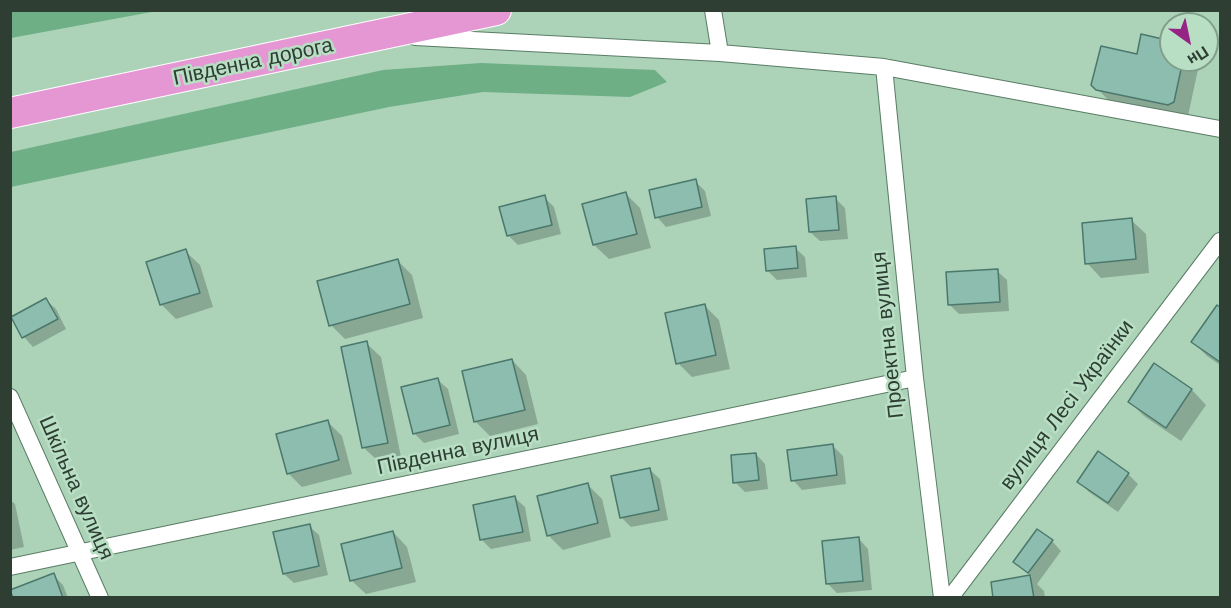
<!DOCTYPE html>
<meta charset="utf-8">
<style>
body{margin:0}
#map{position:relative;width:1231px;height:608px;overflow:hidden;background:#acd2b8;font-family:"Work Sans",sans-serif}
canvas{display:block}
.frame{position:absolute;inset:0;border:12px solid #2e3e33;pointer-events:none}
.north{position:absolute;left:1159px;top:12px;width:60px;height:60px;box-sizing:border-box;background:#b8dfc4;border:2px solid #819f8a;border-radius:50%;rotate:147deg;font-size:16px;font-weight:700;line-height:24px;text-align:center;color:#2e3e33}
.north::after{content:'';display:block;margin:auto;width:21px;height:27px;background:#952484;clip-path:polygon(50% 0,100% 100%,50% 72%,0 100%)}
</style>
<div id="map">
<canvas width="1231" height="608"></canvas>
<div class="frame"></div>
<div class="north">Пн</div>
</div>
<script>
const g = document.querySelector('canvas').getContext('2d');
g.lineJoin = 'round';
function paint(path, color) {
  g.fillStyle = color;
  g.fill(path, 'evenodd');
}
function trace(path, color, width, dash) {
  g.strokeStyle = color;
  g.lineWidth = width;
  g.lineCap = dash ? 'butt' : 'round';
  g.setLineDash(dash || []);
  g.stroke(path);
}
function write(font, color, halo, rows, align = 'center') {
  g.font = font + ' "Work Sans",sans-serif';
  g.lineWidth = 5;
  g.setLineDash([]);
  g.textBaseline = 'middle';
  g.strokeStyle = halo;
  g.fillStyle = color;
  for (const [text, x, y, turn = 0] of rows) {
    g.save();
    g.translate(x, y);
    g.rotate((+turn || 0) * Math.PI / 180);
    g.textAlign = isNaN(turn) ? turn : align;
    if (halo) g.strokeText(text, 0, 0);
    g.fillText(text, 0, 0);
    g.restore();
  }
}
paint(new Path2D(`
 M11,10H157V11L11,38Z
 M481,63L655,70L667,82L630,97L483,92L389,107L11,187V152L383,70Z`), '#6eaf85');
paint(new Path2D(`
 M1171,42V60H1200L1188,116L1112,104L1093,84L1138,56Z
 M695,181L705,191L711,216L666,227L657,217Z
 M626,194L640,208L651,248L609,259L594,245L584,205Z
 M544,197L554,207L561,234L518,245L508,235Z
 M835,198L845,208L848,239L820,241L810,232Z
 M1131,220L1146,234L1149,273L1101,278L1087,263Z
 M795,248L805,257L807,277L777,280L767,270Z
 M185,251L200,265L213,307L176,319L162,305L148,262Z
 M398,261L412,275L423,318L345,339L331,325Z
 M997,271L1007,280L1009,311L959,314L949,304Z
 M46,300L56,309L66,329L33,347L24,337Z
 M705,306L719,320L730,369L692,377L678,363Z
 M1218,307L1220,309V365L1207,356L1193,342Z
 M366,343L381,357L401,457L378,461L363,447Z
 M512,360L526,375L538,424L490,436L476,422Z
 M1154,365L1192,390L1206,405L1181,441L1144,416L1130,402Z
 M438,380L448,389L459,434L424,443L414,433Z
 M328,422L342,436L352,474L302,487L288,473Z
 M833,446L843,456L846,484L802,490L793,480Z
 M756,454L765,464L768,489L745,492L735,482Z
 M650,470L660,479L668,520L631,527L621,517Z
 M1128,474L1138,484L1118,512L1089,492L1079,482Z
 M588,485L602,499L611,537L563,550L548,535Z
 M515,498L525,507L531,541L491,549L482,540Z
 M10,500L15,504L24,547L10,550Z
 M309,526L319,535L328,575L294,583L284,574Z
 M393,532L407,547L416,582L366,594L351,580Z
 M859,539L868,549L872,590L837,593L828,584Z
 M1052,541L1061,551L1037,584L1044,591L1045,598H995L992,584L1032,577L1015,562Z
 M53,575L63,585L68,598H14Z`), '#0003');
const building = new Path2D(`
 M1141,34L1171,41V60H1183L1174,102L1168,105L1096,90L1091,85L1101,46L1137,54Z
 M696,179L702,207L655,218L649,190Z
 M626,192L637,234L593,245L582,204Z
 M545,195L552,225L507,236L499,207Z
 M836,196L839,230L809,232L806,199Z
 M1132,218L1136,259L1085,264L1082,223Z
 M796,246L798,268L766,271L764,249Z
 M186,249L200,293L160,305L146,262Z
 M398,259L410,304L329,326L317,281Z
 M998,269L1000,302L948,305L946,272Z
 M46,298L58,319L22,338L11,317Z
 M705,304L716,355L676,364L665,313Z
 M1217,305L1220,307V362L1191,342Z
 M367,341L388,443L362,448L341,347Z
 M512,359L525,410L474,422L462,371Z
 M1154,363L1192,389L1166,428L1128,402Z
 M438,378L450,425L413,434L401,387Z
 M328,420L339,460L287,474L276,434Z
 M833,444L837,475L791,481L787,450Z
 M1098,451L1129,473L1108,503L1077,482Z
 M756,453L759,480L733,483L731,455Z
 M650,468L659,510L620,518L611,476Z
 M588,483L598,523L547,536L537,496Z
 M515,496L523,532L480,540L473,505Z
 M310,524L319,566L283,574L273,532Z
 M1037,529L1053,540L1028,573L1013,562Z
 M393,531L402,568L350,581L341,544Z
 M859,537L863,581L826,584L822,541Z
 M54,573L63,598H13L10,590Z
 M1030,575L1034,598H993L991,582Z`);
paint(building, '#8dbdaf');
trace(building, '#4a786c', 1.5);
const street = new Path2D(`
 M713,10L720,53
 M415,37L720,53L884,67L1220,129
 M884,67L915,378L942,598
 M10,397L100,598
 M10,567L915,378
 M950,598L1220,241`);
const highway = new Path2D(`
 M10,113L496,10`);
trace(street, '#597d65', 18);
trace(highway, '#fff', 32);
trace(street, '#fff', 16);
trace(highway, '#e597d4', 30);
write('21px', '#2e3e33', '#b8dfc4', [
 ["Південна дорога",253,62,-12],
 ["Проектна вулиця",888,335,-96],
 ["вулиця Лесі Українки",1067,405,-53],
 ["Південна вулиця",458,451,-12],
 ["Шкільна вулиця",76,488,66]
]);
</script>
